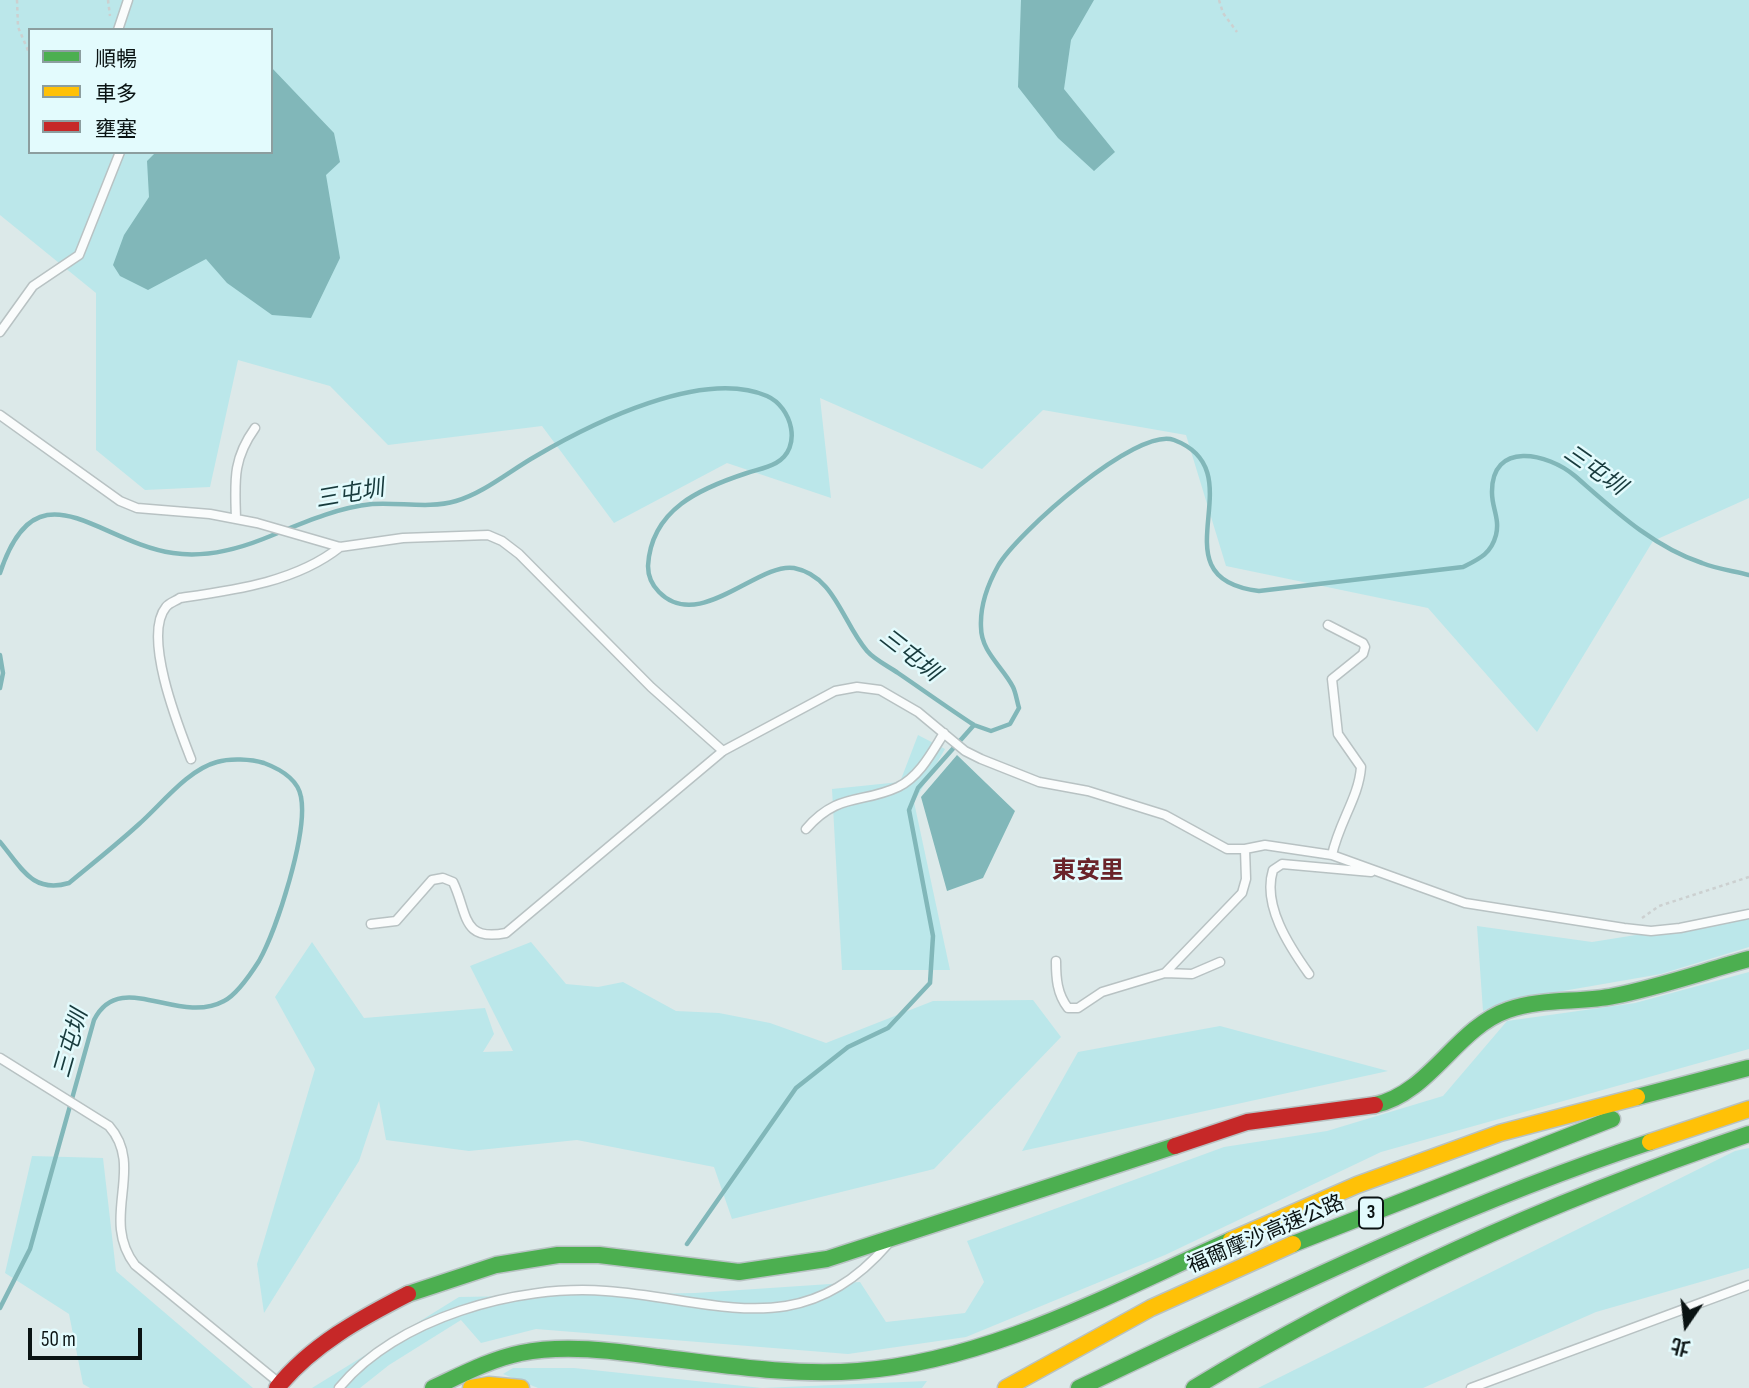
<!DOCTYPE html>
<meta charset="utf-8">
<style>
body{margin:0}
#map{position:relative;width:1749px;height:1388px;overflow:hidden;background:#dce9e9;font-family:"Sofia Sans Condensed","Noto Sans TC",sans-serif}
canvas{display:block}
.legend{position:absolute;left:28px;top:28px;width:245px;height:126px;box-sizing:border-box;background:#e3fbfd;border:2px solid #8c9e9f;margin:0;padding:9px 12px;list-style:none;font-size:21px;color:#0a1313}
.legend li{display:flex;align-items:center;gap:14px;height:35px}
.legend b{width:35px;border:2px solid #8c9e9f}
.north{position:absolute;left:1651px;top:1290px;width:70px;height:70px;-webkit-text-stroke:5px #e3fbfd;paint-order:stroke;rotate:194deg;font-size:19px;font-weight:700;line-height:28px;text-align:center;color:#0a1313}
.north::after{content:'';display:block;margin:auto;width:24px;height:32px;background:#0a1313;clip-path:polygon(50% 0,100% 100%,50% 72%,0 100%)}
.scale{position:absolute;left:28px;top:1328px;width:114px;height:32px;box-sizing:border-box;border:4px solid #0a1313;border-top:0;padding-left:9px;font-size:21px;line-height:24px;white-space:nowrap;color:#0a1313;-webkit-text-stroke:5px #e3fbfd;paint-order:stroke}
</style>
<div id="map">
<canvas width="1749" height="1388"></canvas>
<ul class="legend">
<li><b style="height:9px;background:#4caf50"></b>順暢</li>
<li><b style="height:9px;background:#ffc107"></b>車多</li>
<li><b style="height:9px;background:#c62828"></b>壅塞</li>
</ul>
<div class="north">北</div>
<div class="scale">50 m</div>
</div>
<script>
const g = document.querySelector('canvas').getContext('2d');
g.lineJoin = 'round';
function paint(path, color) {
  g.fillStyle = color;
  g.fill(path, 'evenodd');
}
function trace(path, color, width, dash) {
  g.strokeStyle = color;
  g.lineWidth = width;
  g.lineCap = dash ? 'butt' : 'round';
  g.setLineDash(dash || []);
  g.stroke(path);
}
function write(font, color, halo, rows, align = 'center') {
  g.font = font + ' "Sofia Sans Condensed","Noto Sans TC",sans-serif';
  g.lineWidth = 5;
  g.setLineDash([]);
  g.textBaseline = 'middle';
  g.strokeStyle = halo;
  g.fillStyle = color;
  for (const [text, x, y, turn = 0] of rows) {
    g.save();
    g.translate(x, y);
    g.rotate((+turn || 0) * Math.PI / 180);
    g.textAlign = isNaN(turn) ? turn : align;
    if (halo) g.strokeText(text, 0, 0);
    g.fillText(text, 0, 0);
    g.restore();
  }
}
paint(new Path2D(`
 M0,0H1749V498L1653,541L1537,732L1428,608L1226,566L1186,435L1043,410L982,469L820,398L831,498L727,463L614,523L542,426L388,445L330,386L238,360L210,487L145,490L96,450V293L0,215ZM30,30H271V152H30Z
 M918,735L945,749L914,802L950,970H842L832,789L900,782Z
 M1749,917V947L1661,974L1505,1001L1483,1011L1477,926L1592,942Z
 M312,942L364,1018L485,1008L494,1034L483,1052L513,1051L470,966L531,942L566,984L598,987L623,982L676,1011L719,1013L770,1023L826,1043L933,1001L1033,1000L1061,1037L934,1169L732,1219L714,1167L577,1140L469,1151L386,1140L379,1101L359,1161L264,1313L257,1264L315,1069L275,997Z
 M1749,972V1049L1381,1152L1165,1255L966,1337L848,1354L536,1329L481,1343L461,1320L389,1365L360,1388H312L459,1297L695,1293L860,1282L886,1322L965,1313L984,1282L967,1241L1224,1147L1327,1131L1443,1096L1507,1021L1635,1003Z
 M1220,1026L1388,1071L1022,1151L1078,1052Z
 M1749,1148V1268L1596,1312L1423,1388H1258L1735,1151Z
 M32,1156L103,1158L116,1271L253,1388H90L83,1384L69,1314L5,1273Z
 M513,1368H574L762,1388L927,1381L922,1388H538L503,1374Z`), '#bbe7ea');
paint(new Path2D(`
 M1021,0H1094L1071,40L1064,89L1115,152L1094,171L1058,138L1018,87Z
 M271,67L334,133L340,162L326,175L340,258L311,318L272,315L227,283L206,259L148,290L120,276L113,265L124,235L149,197L147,161L156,152H271Z
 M957,755L1015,811L983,878L947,891L921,797Z`), '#81b7b9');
trace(new Path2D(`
 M0,573C37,461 97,542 173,553C204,558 235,550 263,539C298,525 334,508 372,504C400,502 429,509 456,501C484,493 511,470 536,456C592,423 703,368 767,396C792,407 803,448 776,463C767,468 756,470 747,473C701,488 651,509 648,566C648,577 652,585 659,592C699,633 758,562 794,568C835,576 842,622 867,651C875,660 888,666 898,673C923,690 948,708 974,725L991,731L1010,724L1019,708C1017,702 1016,693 1013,687C1003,667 981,652 981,627C980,607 988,584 998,566C1016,534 1137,426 1174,440C1259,472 1151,578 1259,591L1463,567C1479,559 1491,554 1496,535C1500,519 1492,508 1492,493C1491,440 1548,453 1575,476C1613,509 1653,547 1702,563C1717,569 1734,571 1749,575
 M0,655L3,673L0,688
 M0,842C21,867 32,894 69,883C92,864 116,845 138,825C161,805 187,770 217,762C230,758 251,759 264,763C280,769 298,779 301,797C308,833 277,929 259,961C252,972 236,995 224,1001C178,1026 120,968 94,1020L30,1249L0,1308
 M687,1244L796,1088L848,1047L888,1028L930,983L933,936L909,810L918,788L974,725`), '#81b7b9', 4.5);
const lane = new Path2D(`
 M118,30L128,0
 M0,332L33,286L79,255L120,152
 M0,415L120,501L137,508L210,514L257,523L340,547L403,538L488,535L502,541L519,554L651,687L723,751
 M236,519C235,482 232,460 255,428
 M1328,625L1363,643L1365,647L1363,654L1332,679L1338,734L1361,767C1359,797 1339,822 1332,855
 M191,759C179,728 142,636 166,607C169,603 176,601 180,598C235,590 296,582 340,547
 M806,829C838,792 862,804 898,787C920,776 932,752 944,733
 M371,924L396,921L432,880L443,878L453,882C468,913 461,942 506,933L723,751L835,691L857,687L880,690L918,712L965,751L981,759L1039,782L1088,791L1165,815L1227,849H1245L1265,845L1332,855L1465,903L1624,928L1651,931L1680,928L1749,914
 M1056,961C1056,978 1057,994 1068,1008H1078L1102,992L1165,973L1242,893L1246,879L1245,849
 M1165,973L1192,974L1220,962
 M1309,974C1289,946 1262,905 1273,870L1282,864L1371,872
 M0,1058L109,1126C146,1168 99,1218 135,1265L278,1382
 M339,1388C396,1318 518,1284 606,1291C717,1299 801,1345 888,1244
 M1471,1388L1749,1285`);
const fast = new Path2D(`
 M1637,1097L1748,1068
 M1375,1105C1430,1093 1456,1028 1508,1010C1541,998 1581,1003 1614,996C1660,987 1705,971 1749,959
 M1293,1244L1612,1119
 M408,1294L496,1265L558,1255H599L739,1272L827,1259L1175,1146
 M433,1388C461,1375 491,1359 521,1353C565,1344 614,1351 658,1357C725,1365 791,1376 858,1371C990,1361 1112,1293 1231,1240
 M1079,1388C1267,1299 1452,1207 1650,1142
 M1194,1388C1370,1281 1554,1200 1749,1134`);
const slow = new Path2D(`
 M1650,1142L1749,1109
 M1231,1240L1357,1185L1500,1133L1637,1097
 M471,1388L489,1385L521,1388
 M1006,1388L1151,1308L1293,1244`);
const jam = new Path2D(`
 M1175,1146L1247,1122L1375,1105
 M277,1388C310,1346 361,1318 408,1294`);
trace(lane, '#b8c2c3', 11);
trace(fast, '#b8c2c3', 19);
trace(slow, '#b8c2c3', 19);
trace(jam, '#b8c2c3', 19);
trace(new Path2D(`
 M17,0L18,27L30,55
 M108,0L110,16
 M1219,0L1223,13L1237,32
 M1642,918L1659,906L1749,877`), '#ccd0d0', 2.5, [3.5, 3.5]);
trace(lane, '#fafcfc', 8);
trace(fast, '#4caf50', 16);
trace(slow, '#ffc107', 16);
trace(jam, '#c62828', 16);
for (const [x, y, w] of [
 [1371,1213,24]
]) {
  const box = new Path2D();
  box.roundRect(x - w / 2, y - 15.5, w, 31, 5);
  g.fillStyle = '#e3fbfd';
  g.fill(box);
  trace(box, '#0a1313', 2);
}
write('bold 19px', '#0a1313', null, [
 ["3",1371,1213]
]);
write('21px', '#0a1313', '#e3fbfd', [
 ["福爾摩沙高速公路",1266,1235,-23]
]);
write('italic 23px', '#173a3c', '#e3fbfd', [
 ["三屯圳",1594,471,35],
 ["三屯圳",350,495,-10],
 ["三屯圳",909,656,38],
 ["三屯圳",72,1044,-74]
]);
write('bold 24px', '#6a242a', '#e3fbfd', [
 ["東安里",1088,872]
]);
</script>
